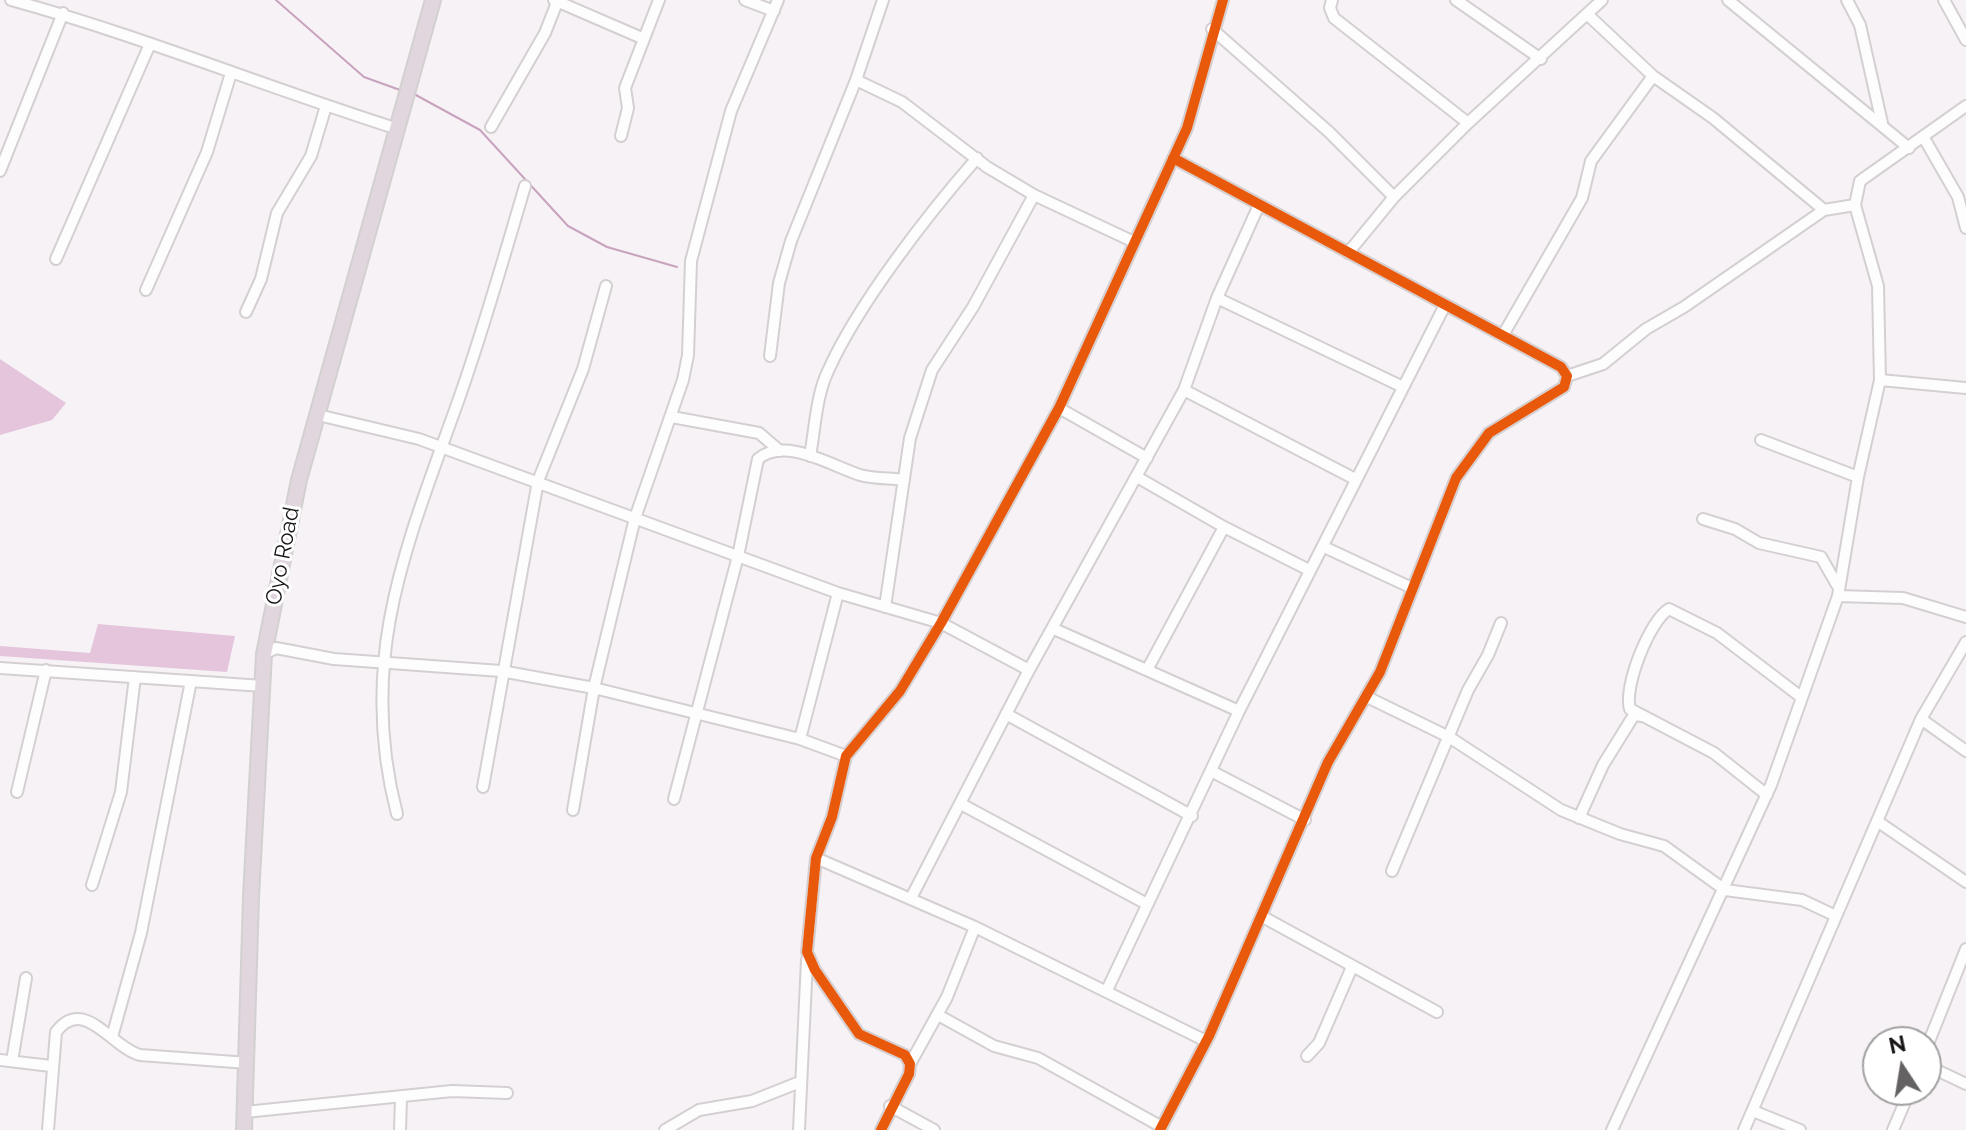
<!DOCTYPE html>
<style>
body{margin:0}
#map{position:relative;width:1966px;height:1130px;overflow:hidden;background:#f7f2f5;font-family:Raleway,sans-serif}
canvas{display:block}
.north{position:absolute;left:1862px;top:1026px;width:80px;height:80px;box-sizing:border-box;background:#fff;border:2px solid #a2a1a2;border-radius:50%;rotate:348deg;font-size:22px;font-weight:700;line-height:32px;text-align:center;color:#171416}
.north::after{content:'';display:block;margin:auto;width:28px;height:36px;background:#656264;clip-path:polygon(50% 0,100% 100%,50% 72%,0 100%)}
</style>
<div id="map">
<canvas width="1966" height="1130"></canvas>
<div class="north">N</div>
</div>
<script>
const g = document.querySelector('canvas').getContext('2d');
g.lineJoin = 'round';
function paint(path, color) {
  g.fillStyle = color;
  g.fill(path, 'evenodd');
}
function trace(path, color, width, dash) {
  g.strokeStyle = color;
  g.lineWidth = width;
  g.lineCap = dash ? 'butt' : 'round';
  g.setLineDash(dash || []);
  g.stroke(path);
}
function write(font, color, halo, rows, align = 'center') {
  g.font = font + ' Raleway,sans-serif';
  g.lineWidth = 6;
  g.setLineDash([]);
  g.textBaseline = 'middle';
  g.strokeStyle = halo;
  g.fillStyle = color;
  for (const [text, x, y, turn = 0] of rows) {
    g.save();
    g.translate(x, y);
    g.rotate((+turn || 0) * Math.PI / 180);
    g.textAlign = isNaN(turn) ? turn : align;
    if (halo) g.strokeText(text, 0, 0);
    g.fillText(text, 0, 0);
    g.restore();
  }
}
paint(new Path2D(`
 M0,359L66,403L52,420L0,435Z
 M98,624L235,636L227,672L0,656V646L90,653Z`), '#e4c5dc');
trace(new Path2D(`
 M276,0L364,77L400,90
 M414,94L480,130L568,226L607,247L677,267`), '#c8a3be', 2);
const minor = new Path2D(`
 M11,0C142,36 268,88 398,129
 M554,0L642,38
 M745,0L774,11
 M1332,0L1330,8L1334,18L1468,123
 M1456,0L1541,59
 M1728,0L1909,148
 M1847,0L1860,25L1882,123
 M1944,0L1966,40
 M1588,15L1653,76L1713,118L1824,210
 M1212,29L1329,132L1394,197
 M856,80L902,102L987,167L1034,195L1132,241
 M491,127L545,33L558,0
 M621,136L628,108L625,88L659,0
 M1924,138L1958,197L1966,228
 M0,171L63,13
 M1348,253L1394,197L1468,123L1602,0
 M56,259L150,44
 M146,290L207,152L231,73
 M1217,298L1403,387
 M246,312L261,279L277,213L311,156L326,106
 M1503,335L1582,198L1591,161L1653,76
 M770,356L779,283L791,241L856,80L883,0
 M1567,376L1603,364L1646,329L1684,307L1824,210L1855,205L1860,181L1966,106
 M1880,380L1966,388
 M1184,390L1355,479
 M1059,408L1147,458
 M318,415L419,439L838,593L941,623L1029,670
 M672,417L759,433L780,451
 M1761,440L1858,477
 M810,456C815,429 816,396 828,371C858,304 928,214 977,158
 M1137,477L1224,527L1309,570
 M1703,519L1735,529L1759,543L1821,557L1837,585
 M1324,547L1412,588
 M1838,596L1903,598L1966,617
 M885,607L910,438L932,370L973,307L1034,195
 M1054,629L1239,711
 M264,654L276,648L334,659L501,671L594,688L800,739L846,756
 M0,668L263,686
 M1147,670L1224,527
 M1367,697L1449,737L1561,810L1620,834L1664,846L1725,890L1802,900L1836,916
 M1006,714L1192,816
 M1921,719L1966,751
 M800,739L838,593
 M1213,772L1305,820
 M483,787L538,481L583,369L606,286
 M17,792L46,670
 M1767,795L1714,753L1630,709C1623,687 1650,620 1669,609L1717,633L1801,697
 M674,799L738,556L758,459C785,436 832,466 860,475C874,479 890,478 904,480
 M961,804L1145,903
 M573,810L594,688L635,518L683,380L688,355L691,261L731,111L778,0
 M397,814C357,661 405,549 456,407C482,335 503,260 525,186
 M1579,818L1603,765L1634,715L1642,716
 M1877,821L1966,882
 M816,858L975,927L1206,1041
 M1392,871L1468,690L1488,655L1501,623
 M92,885L121,792L135,677
 M911,898L1029,670L1184,390L1217,298L1259,205
 M1263,917L1437,1012
 M1107,990L1239,711L1444,307
 M938,1015L994,1046L1038,1058L1162,1127
 M112,1037L141,933L191,681
 M1926,1049L1966,949
 M1307,1056L1319,1043L1352,967
 M0,1060L51,1066
 M12,1061L26,978
 M910,1064L947,997L975,927
 M1926,1065L1966,1084
 M890,1106L934,1130
 M1753,1111L1800,1130
 M245,1112L452,1091L507,1093
 M48,1130L56,1032C84,995 112,1048 140,1055L248,1063
 M400,1130L401,1099
 M665,1130L699,1110L752,1101L800,1082
 M799,1130L807,960
 M881,1130L909,1074L910,1064L905,1055L859,1034L815,970L807,952L816,858L832,817L846,756L900,691L941,623L1059,408L1187,128L1223,0
 M1160,1130L1209,1036L1328,762L1380,672L1456,478L1489,433L1564,387L1567,376L1561,367L1173,158
 M1612,1130L1771,785L1838,596L1858,477L1880,380L1878,286L1855,205
 M1744,1130L1921,719L1966,642
 M1893,1130L1910,1090`);
const highway = new Path2D(`
 M244,1130L251,897L264,654L299,480L433,0`);
trace(minor, '#d4d0d2', 14);
trace(highway, '#d2d0d1', 18);
trace(minor, '#fefdfe', 10);
trace(highway, '#e1d6de', 14);
trace(new Path2D(`
 M881,1130L909,1074L910,1064L905,1055L859,1034L815,970L807,952L816,858L832,817L846,756L900,691L941,623L1059,408L1187,128L1223,0
 M1160,1130L1209,1036L1328,762L1380,672L1456,478L1489,433L1564,387L1567,376L1561,367L1173,158`), '#e8590c', 10);
write('22px', '#171416', '#fff', [
 ["Oyo Road",283,556,-79]
]);
</script>
